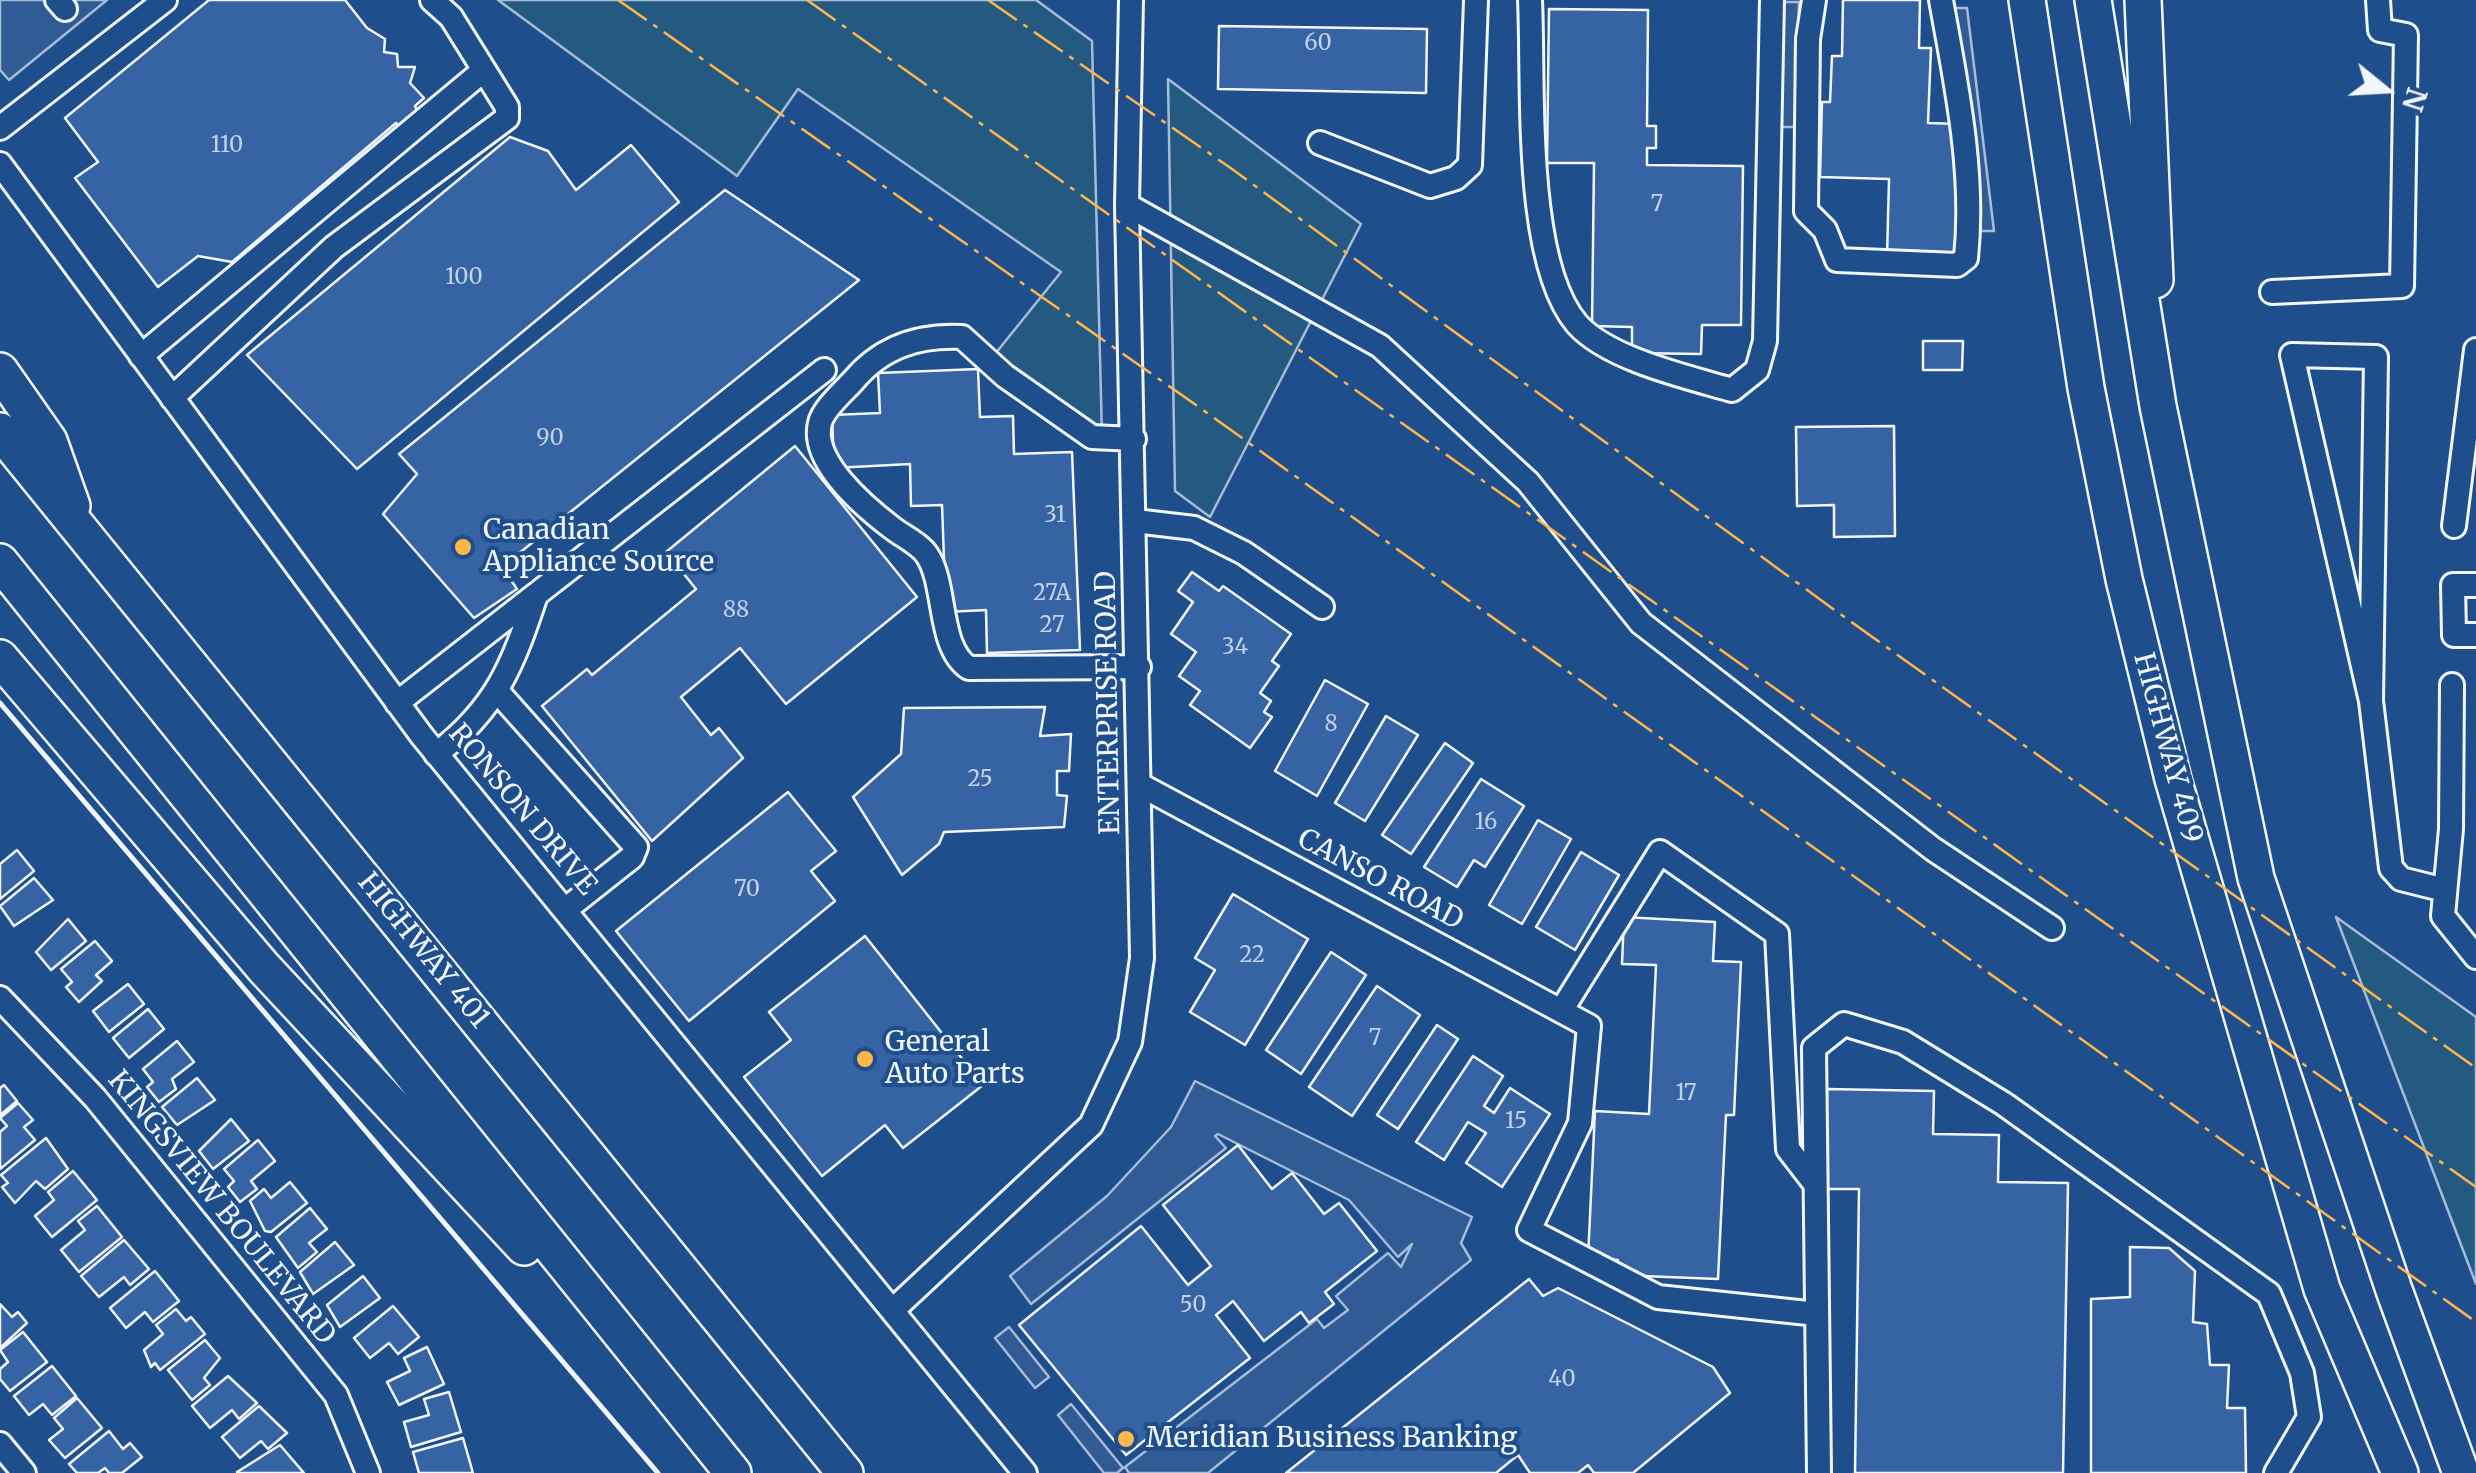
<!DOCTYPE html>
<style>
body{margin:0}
#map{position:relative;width:2476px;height:1473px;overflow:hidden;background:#1f4e8c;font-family:Merriweather,serif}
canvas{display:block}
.north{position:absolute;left:2336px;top:40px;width:100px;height:100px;-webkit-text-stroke:8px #1f4e8c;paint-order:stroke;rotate:108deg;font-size:28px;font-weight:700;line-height:40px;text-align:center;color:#f2f6ff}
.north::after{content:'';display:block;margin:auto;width:35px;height:45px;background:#f2f6ff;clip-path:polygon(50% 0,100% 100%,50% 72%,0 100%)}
</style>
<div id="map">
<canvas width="2476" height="1473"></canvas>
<div class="north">N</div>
</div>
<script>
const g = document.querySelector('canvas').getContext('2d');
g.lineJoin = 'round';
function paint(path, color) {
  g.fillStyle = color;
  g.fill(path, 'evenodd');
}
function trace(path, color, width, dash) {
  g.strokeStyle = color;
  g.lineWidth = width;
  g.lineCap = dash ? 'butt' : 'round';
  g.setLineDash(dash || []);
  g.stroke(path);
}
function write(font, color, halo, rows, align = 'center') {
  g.font = font + ' Merriweather,serif';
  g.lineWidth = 8;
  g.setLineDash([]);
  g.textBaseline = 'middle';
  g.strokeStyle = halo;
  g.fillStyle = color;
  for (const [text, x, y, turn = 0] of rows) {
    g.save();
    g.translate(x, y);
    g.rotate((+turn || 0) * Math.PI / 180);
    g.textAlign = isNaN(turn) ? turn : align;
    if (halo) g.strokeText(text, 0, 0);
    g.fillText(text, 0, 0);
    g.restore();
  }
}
const green = new Path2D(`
 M498,0H1036L1092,41L1102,436L991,359L1061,272L798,89L737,176Z
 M1168,79L1361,224L1210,517L1175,491Z
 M2336,917L2476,1017V1284Z`);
paint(green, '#245a82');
trace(green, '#a8bbd7', 2.5);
const parking = new Path2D(`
 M0,0H107L9,80L0,70Z
 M1780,2H1799L1796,127H1777Z
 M1951,8H1967L1994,231H1981Z
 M1195,1081L1472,1217L1461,1243L1471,1260L1208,1473H1129L1125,1467L1317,1319L1324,1328L1348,1310L1336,1296L1388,1253L1401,1267L1412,1244L1398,1257L1349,1200L1218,1134L1215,1136L1226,1148L1031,1304L1010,1276L1107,1196L1171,1127Z
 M1009,1327L1049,1377L1035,1388L995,1338Z
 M1071,1404L1123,1468L1117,1473H1104L1058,1415Z`);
paint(parking, '#305b95');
trace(parking, '#a8bbd7', 2.5);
const building = new Path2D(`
 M209,0H345L367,28L385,39L384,52L397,54L398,67H415L410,83L424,98L415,106L420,117L404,131L396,123L232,262L198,256L158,287L75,178L98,162L65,118Z
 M1843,0H1920L1919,48H1931L1928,123L1960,124L1956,260L1887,258L1889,179L1820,177L1822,102H1830L1832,56H1842Z
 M1549,9L1648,10L1647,126H1656V148H1647V165L1743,166L1741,325H1702L1701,354L1632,353V327L1592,326L1594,163H1547Z
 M1219,26L1427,29L1426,93L1218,89Z
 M510,137L548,151L576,190L631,145L679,202L357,469L247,355Z
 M725,190L859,280L502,567L517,589L474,618L383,514L417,474L399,454Z
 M1923,341H1963L1962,370H1923Z
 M978,369L980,417L1013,416L1014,454L1072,452L1080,650L987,653L986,610L946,612L942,505L911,506L910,464L834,468L832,415L880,413L878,373Z
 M1894,426L1895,536L1834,537V505L1797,506L1796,427Z
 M795,446L917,597L786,704L740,648L681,697L711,735L719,728L743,758L652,841L542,706L587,669L592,675L696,589L666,552Z
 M1192,572L1219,591L1223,586L1291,634L1272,661L1279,666L1260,693L1271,701L1264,712L1272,717L1250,748L1190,705L1200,691L1179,676L1196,652L1171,634L1193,602L1178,591Z
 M1325,680L1368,704L1317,796L1275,771Z
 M1045,707L1040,736L1071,734L1069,771H1057V795L1067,796L1064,827L944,832L939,844L902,875L853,797L901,754L904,708Z
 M1386,716L1418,735L1365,821L1335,803Z
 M1445,743L1473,763L1411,854L1382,835Z
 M1481,779L1524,806L1485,867L1474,860L1457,887L1424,867Z
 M788,792L836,851L811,871L835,901L689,1021L616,931Z
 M1538,820L1571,839L1522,924L1489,905Z
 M17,850L34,871L0,899V864Z
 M1581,852L1619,875L1575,950L1536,927Z
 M34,878L53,900L14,926L0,906Z
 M1233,894L1308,939L1245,1045L1190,1012L1215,970L1195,958Z
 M1624,917L1715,922L1713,961L1741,962L1734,1115H1726L1718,1279L1617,1275L1618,1260L1588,1258L1595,1111L1649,1114L1656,965L1622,964Z
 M68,919L86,941L51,970L36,952Z
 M865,936L983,1085L903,1148L885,1125L822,1176L744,1077L791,1040L769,1012Z
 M95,941L112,961L96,975L102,981L79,1002L66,987L72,982L61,969Z
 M1331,952L1366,975L1301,1074L1266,1050Z
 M128,984L144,1004L109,1032L93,1011Z
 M1377,986L1420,1015L1352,1116L1309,1087Z
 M148,1009L164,1029L129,1058L113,1038Z
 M1437,1025L1458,1039L1398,1129L1377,1115Z
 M177,1041L194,1062L172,1079L176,1089L159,1102L147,1087L153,1082L143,1069Z
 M1473,1056L1503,1076L1484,1106L1494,1113L1510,1088L1550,1114L1502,1187L1466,1163L1486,1133L1468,1122L1444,1160L1416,1142Z
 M197,1078L215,1100L177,1125L162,1107Z
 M4,1085L17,1101L0,1115V1088Z
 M1827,1089L1934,1091L1933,1134L1999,1135L1998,1182L2068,1183L2063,1473H1855L1859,1189H1825Z
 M18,1103L33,1120L24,1127L35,1140L0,1169V1132L7,1126L0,1118Z
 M231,1119L249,1141L213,1169L199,1151Z
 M46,1138L68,1169L45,1189L36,1181L15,1203L2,1187L8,1183L1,1175Z
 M258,1140L275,1161L251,1181L257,1189L240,1202L228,1187L234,1181L224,1169Z
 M1238,1145L1272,1189L1292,1173L1324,1214L1339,1203L1377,1251L1325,1292L1334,1304L1309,1323L1301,1312L1264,1341L1233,1301L1216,1315L1250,1358L1126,1455L1019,1325L1141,1226L1188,1285L1211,1266L1163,1205Z
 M73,1171L97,1200L52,1237L35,1216L54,1200L48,1192Z
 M290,1182L307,1203L271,1232L265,1231L250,1201L264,1189L271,1198Z
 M97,1206L122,1237L79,1272L61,1250L85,1230L78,1221Z
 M310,1208L327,1229L309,1243L317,1252L298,1268L276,1237Z
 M124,1240L149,1269L130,1285L124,1277L99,1297L81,1276Z
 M335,1242L354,1265L313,1294L300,1272Z
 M2130,1247L2169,1248L2195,1271L2193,1322L2207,1324L2210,1365H2229L2227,1408H2245L2246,1473H2091V1299L2130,1297Z
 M155,1271L179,1301L153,1322L145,1312L126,1328L110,1308Z
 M363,1276L380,1298L340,1327L327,1305Z
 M1529,1279L1543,1296L1558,1288L1713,1367L1730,1393L1633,1473H1594L1588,1465L1578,1473H1530L1518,1455L1496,1473H1286Z
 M0,1304L12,1317L18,1312L27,1323L0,1348Z
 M393,1306L419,1337L398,1354L389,1343L370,1358L354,1338Z
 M176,1309L186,1321L191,1317L205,1334L160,1370L155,1363L151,1367L144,1350L163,1334L156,1325Z
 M23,1332L47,1362L10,1391L0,1379V1369L8,1362L0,1350Z
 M205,1340L220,1358L204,1378L210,1385L192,1400L168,1370Z
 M427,1347L444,1384L399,1405L387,1382L410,1371L404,1358Z
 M52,1366L76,1396L52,1415L43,1404L29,1415L14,1396Z
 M228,1376L257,1403L239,1419L232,1410L210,1428L192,1406Z
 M449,1392L461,1432L411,1447L404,1422L429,1415L424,1399Z
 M77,1398L102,1428L65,1458L49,1440L63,1429L54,1418Z
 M259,1406L287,1433L268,1449L261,1441L240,1458L222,1437Z
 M109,1431L123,1449L130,1443L142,1457L122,1473H109L105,1468L98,1473H77L69,1464Z
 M463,1438L473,1473H419L413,1452Z
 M280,1445L304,1473H238L237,1472Z`);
paint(building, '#3563a3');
trace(building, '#f2f6ff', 2.5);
const minor = new Path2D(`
 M57,0L65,9
 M1530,0C1534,83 1523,261 1577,324C1608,359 1687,377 1732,390L1757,370L1765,341L1772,0
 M1814,0L1808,39L1806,211L1825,230L1837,260L1957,265L1966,258C1975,172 1956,84 1941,0
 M0,128L165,0
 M1320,143L1430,186L1456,178L1470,165L1476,0
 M0,164L422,736L1025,1473
 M1127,205L1380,346L1528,482L1641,623L1933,849L2052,928
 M2272,292L2402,286L2406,35L2380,30L2378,0
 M141,356L484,70
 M172,398L334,247L507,118V107L451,17L432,0
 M1134,439L1092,437L1005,376L962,337C919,335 882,346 853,381C843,392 823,409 820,423C810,461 865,507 891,527C902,536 920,544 927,555C947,584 937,647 969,668L1139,667
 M1135,521L1194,528L1244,553L1322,607
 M2454,526L2476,350
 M2476,585H2453L2454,635H2476
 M2452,685L2451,829L2443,916L2476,957
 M497,691L636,847L632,857L565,910
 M2371,701L2292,355L2376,357L2371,701L2391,868L2401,879L2445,890
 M397,703L824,370
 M436,754C497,708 513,664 536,595
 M1142,786L1589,1026L1580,1123L1529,1230L1658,1297L1817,1314
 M0,998L95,1098L336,1395L368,1473
 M1561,1011L1660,852L1777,934L1788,1149L1815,1184
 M894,1309L1091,1125L1130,1042L1142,958L1127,205L1131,0
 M0,1444L24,1473
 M1819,1473L1814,1048L1844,1024L1903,1042L2004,1104L2269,1294L2302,1373L2309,1417L2276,1473`);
const highway = new Path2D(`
 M2027,0L2086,388L2124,579L2173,779L2322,1289L2400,1473
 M2093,0L2158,406L2256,878L2394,1290L2461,1473
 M2143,0L2155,280
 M0,371L49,441L72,506
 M0,431L845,1473
 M0,562L733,1473
 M0,658L264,968L524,1247`);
trace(minor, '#f2f6ff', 28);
trace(highway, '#f2f6ff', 40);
trace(minor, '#1f4e8c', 22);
trace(highway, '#1f4e8c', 35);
trace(new Path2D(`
 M0,703L658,1473`), '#f2f6ff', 5);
trace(new Path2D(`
 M618,0L1196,405L2476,1322
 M807,0L2476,1187
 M988,0L1232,169L1829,606L2476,1068`), '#ffb74d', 2.5, [35, 8, 5, 8]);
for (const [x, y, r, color] of [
 [463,547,10,"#ffb74d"],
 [865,1059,10,"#ffb74d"],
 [1126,1439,10,"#ffb74d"]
]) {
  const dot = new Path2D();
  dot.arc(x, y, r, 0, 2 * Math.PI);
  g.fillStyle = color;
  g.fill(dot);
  trace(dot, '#1f4e8c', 4);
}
write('22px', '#c3d1e8', null, [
 ["60",1318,44],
 ["110",227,146],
 ["7",1657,205],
 ["100",464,278],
 ["90",550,439],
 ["31",1055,516],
 ["27A",1052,594],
 ["88",736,611],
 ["27",1052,626],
 ["34",1235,648],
 ["8",1331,725],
 ["25",980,780],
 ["16",1486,823],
 ["70",747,890],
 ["22",1252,956],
 ["7",1375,1039],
 ["17",1686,1094],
 ["15",1516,1122],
 ["50",1193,1306],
 ["40",1562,1380]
]);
write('28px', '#f2f6ff', '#1f4e8c', [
 ["Canadian",483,531],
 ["Appliance Source",483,563],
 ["General",885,1043],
 ["Auto Parts",885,1075],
 ["Meridian Business Banking",1146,1439]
], 'left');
write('28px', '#f2f6ff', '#1f4e8c', [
 ["ENTERPRISE ROAD",1109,703,-91],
 ["HIGHWAY 409",2167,748,75],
 ["RONSON DRIVE",522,810,50],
 ["CANSO ROAD",1380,880,28],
 ["HIGHWAY 401",423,951,51],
 ["KINGSVIEW BOULEVARD",221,1208,51]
]);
</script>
